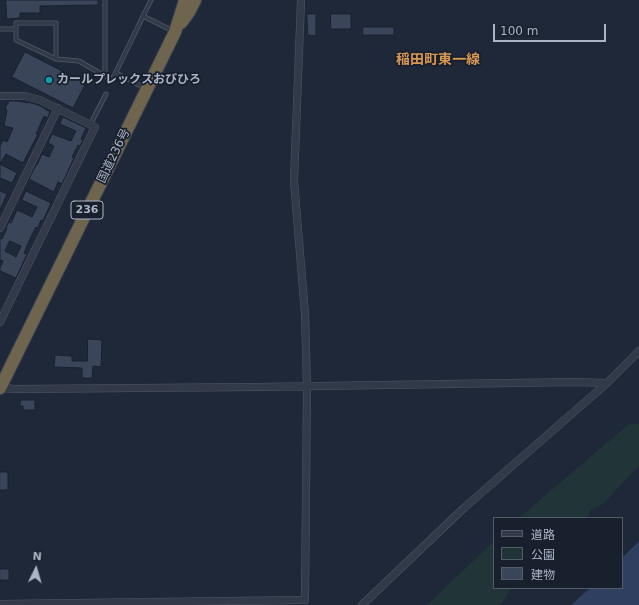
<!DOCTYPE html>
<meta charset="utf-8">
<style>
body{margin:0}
#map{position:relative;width:639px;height:605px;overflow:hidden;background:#1f2838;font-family:"DejaVu Sans","Noto Sans JP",sans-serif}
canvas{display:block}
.legend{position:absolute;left:493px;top:517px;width:130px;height:72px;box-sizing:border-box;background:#181f2d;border:1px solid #535b6a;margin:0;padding:5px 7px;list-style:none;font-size:12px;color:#acb4c6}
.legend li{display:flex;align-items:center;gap:8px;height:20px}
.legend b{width:20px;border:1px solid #535b6a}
.north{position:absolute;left:16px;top:549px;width:40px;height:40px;-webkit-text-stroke:3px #181f2d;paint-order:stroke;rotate:5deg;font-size:11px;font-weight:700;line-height:16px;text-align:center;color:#acb4c6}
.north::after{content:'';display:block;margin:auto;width:14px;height:18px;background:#acb4c6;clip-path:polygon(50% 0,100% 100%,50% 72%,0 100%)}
.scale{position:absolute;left:493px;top:24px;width:113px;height:18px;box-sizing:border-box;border:2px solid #acb4c6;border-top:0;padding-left:5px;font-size:12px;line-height:14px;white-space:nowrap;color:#acb4c6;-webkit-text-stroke:3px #181f2d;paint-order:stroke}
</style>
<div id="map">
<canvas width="639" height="605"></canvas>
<ul class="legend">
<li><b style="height:5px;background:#323a49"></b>道路</li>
<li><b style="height:11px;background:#213539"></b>公園</li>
<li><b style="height:11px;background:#3a4559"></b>建物</li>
</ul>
<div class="north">N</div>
<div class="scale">100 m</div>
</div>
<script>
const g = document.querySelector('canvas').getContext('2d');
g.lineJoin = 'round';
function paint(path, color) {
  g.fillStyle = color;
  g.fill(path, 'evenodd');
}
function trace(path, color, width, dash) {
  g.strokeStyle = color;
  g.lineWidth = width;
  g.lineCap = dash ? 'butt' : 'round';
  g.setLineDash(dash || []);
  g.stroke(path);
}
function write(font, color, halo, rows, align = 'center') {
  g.font = font + ' "DejaVu Sans","Noto Sans JP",sans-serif';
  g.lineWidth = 3.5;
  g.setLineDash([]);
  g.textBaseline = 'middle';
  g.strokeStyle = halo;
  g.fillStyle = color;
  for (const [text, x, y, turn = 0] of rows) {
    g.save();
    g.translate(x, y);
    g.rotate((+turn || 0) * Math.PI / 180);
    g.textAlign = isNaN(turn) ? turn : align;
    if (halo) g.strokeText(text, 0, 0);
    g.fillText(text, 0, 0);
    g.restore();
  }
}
paint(new Path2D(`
 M629,424H639V466L603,504L589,511V518H519Z
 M494,541V588H512C506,592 506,601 499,605H427Z`), '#213539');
paint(new Path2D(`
 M639,541V605H571L590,588H622V558Z`), '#2f3f5f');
const building = new Path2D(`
 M6,0H98V5L40,6V13H20V18L7,19Z
 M307,14H316V36L308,35Z
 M331,14H351V29H331Z
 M363,27H394V35H363Z
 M25,52L86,83L73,108L12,77Z
 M8,101H17L28,103V102L38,105L46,109V110L50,111L48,118L44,116L36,134H38L23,163L6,154L0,164L17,173L12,183L0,178V146L3,140L7,142L13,128L4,126L7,110L5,109L7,104H8Z
 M63,117L86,128L81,139L83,140L80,146L78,145L72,157L74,158L62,184L58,182L54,192L29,179L36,165H37L42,154L49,157L54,146L48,143L52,134L71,141L76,131L60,124Z
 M0,191L7,194L0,210Z
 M26,191L51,203L43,221L41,220L38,228L36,227L29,241L24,253L27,254L16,278L0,271V268L3,261L1,260L0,261V238L2,239L7,228L6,227L9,222L11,223L17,210L32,217L37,207L22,200ZM10,241L21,246L16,257L5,251Z
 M88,339L102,340L101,367L93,366L92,378H82V368L54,367L55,355L72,356V361H87Z
 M21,400H35V410H23V406H20Z
 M0,472H8V490H0Z
 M0,569H9V580H0Z`);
paint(building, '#3a4559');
trace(building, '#1a212f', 1);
const lane = new Path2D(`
 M105,0V76
 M143,16L173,31
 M0,29H16V40L56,59L79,61L112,80L151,0
 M16,29V23H56V59
 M116,73L145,88
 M90,125L106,94`);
const street = new Path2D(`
 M0,96H25L40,100L95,127L0,322
 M0,228L58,108
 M0,388L16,389L258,387L574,382L607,383
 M0,604L305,600L307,386L305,314L294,181L301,0
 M362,605L465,507L607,383L639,351`);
const highway = new Path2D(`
 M181,23L189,12L195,0
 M0,388L175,32L183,7L185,0`);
trace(lane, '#505767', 5);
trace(street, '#505767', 8);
trace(highway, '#3d4453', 14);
trace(lane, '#323a49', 3.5);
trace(street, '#323a49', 7);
trace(highway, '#6f654f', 12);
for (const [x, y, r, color] of [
 [49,80,4,"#0f9aa8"]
]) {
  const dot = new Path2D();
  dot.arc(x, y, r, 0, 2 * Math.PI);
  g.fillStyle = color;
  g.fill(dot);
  trace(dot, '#181f2d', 1.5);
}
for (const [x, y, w] of [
 [87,210,32]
]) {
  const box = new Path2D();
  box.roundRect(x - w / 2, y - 9, w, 18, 3);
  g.fillStyle = '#181f2d';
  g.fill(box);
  trace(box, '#acb4c6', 1);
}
write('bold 11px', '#acb4c6', null, [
 ["236",87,210]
]);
write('bold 12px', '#acb4c6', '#181f2d', [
 ["カールプレックスおびひろ",57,80]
], 'left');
write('12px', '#acb4c6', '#181f2d', [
 ["国道236号",114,156,-64]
]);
write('bold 14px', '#d99754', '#181f2d', [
 ["稲田町東一線",438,60]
]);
</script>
